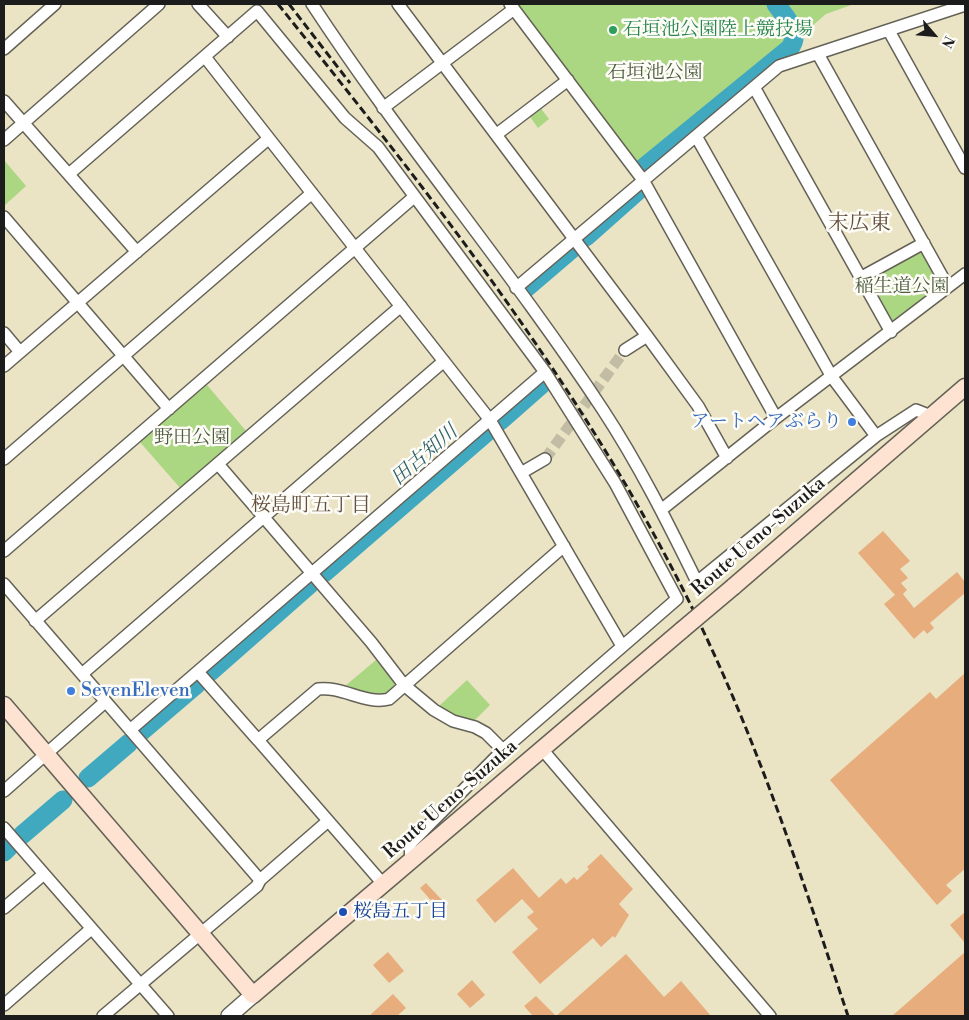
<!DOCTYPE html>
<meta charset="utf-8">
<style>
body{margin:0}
#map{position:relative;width:969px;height:1020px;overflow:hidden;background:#eae4c5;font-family:"Libre Bodoni",serif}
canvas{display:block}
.frame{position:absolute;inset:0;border:5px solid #1c1c1c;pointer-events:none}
.north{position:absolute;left:909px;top:10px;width:50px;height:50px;-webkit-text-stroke:4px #fdfcf7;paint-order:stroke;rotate:117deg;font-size:14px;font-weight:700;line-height:20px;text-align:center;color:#1c1c1c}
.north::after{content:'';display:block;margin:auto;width:18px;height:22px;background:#1c1c1c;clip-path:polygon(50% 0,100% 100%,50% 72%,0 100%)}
</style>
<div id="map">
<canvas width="969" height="1020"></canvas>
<div class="frame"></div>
<div class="north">N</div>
</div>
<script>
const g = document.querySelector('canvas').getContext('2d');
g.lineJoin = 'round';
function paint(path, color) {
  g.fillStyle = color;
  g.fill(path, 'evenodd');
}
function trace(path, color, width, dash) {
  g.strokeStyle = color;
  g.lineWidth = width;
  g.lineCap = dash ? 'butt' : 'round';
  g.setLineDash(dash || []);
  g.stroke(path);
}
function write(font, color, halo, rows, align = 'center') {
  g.font = font + ' "Libre Bodoni","Noto Serif JP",serif';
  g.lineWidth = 5;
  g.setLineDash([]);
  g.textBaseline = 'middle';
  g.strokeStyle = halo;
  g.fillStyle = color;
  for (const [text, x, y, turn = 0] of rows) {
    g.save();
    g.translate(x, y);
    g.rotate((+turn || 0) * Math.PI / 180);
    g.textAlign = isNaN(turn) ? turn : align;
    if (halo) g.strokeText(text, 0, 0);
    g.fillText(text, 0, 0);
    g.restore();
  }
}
paint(new Path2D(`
 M517,4H854L826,14L647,169H640Z
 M539,106L549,119L538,128L528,114Z
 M4,160L26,186L4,206Z
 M921,248L941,281L938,290L895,323L889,321L866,278Z
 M207,385L247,432L181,489L139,441Z
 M376,660L394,680V688C376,702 365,693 345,686Z
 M467,680L490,705L473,722L453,715L439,706Z`), '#abd682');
trace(new Path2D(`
 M643,168L790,48C802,32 785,17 776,4
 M586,237L640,189
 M525,289L573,248
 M500,421L542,384
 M324,573L487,432
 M210,672L310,584
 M142,731L197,684
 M88,778L129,743
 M22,835L63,800
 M4,852L9,847`), '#40a9c0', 19);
paint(new Path2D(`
 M883,531L910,561L900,569L908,578L901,583L907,590L903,594L914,608L957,572L965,582V593L930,623L934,628L927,634L924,630L914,639L884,604L895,595L858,553Z
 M965,673V869L946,885L952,891L937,905L830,780L930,692L936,699Z
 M601,854L633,889L619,904L629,915L615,938L613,936L601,947L593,938L540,984L512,952L538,929L527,917L534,912L522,899L495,923L476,900L513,868L539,898L561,878L566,884L574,877L577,880L589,869L587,867Z
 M426,883L442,900L436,906L420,888Z
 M965,912V943L950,925Z
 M388,952L404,971L389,983L373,965Z
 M965,952V1016H892Z
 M626,954L664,997L681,981L711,1016H533L524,1006L536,996L556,1016Z
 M472,980L485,995L470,1008L457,994Z
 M393,994L406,1008L397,1016H369Z`), '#e7ad7d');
trace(new Path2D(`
 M545,459L625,350`), '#c1bca3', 11, [11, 5.5]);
const minor = new Path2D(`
 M198,4L228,37
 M312,4C403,143 511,270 603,410C639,465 668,523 697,582L876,436L916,410L931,416
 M398,4L647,336L698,406L727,458
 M510,4L643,180L776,418
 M889,31L965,168
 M4,49L55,4
 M818,54L948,287
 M205,57L490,420L622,646
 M754,87L891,332
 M4,101L137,252
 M383,108L514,9
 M497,134L568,80
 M696,136L832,377L876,436
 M4,140L159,4
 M69,174L257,11L345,118L378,147L545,372L615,483L677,599L503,750L410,844L411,861
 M4,217L169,409
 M860,278L924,243
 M516,288L779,66L965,5
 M4,333L20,352
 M625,350L647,336
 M4,366L268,139
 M4,459L312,193
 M218,464L371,642L404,685L434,710L453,721L475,727L486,733L503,750
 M521,473L545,459
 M661,510L776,418L965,274
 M4,551L414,197
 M4,584L260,880
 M35,621L401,306
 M198,672L258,740
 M82,674L444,361
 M130,730L545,372
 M541,748L770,1016
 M4,791L105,702
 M4,828L168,1016
 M384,885L258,740L318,689C343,686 365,705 389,699L564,546
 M4,908L44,874
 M4,1005L91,929
 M103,1016L257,886L260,880L328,821`);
const tertiary = new Path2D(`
 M229,1016L253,995`);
const secondary = new Path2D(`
 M733,587L965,387
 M4,705L253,995L682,630`);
trace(minor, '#646257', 14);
trace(tertiary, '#646257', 18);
trace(secondary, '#646257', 19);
trace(minor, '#fff', 11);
trace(tertiary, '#fff', 15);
trace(secondary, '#fee3d2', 16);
trace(new Path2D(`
 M278,4C438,204 600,408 708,641C765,763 806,890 848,1016
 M289,4L350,83`), '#1c1c1c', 3, [8, 4]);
const secondaryBridge = new Path2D(`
 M682,630L733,587`);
trace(secondaryBridge, '#646257', 19, []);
trace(secondaryBridge, '#fee3d2', 16);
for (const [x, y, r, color] of [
 [613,30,5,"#2e9e5b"],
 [852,422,5,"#3f7fe0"],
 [71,691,5,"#3f7fe0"],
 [343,912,5,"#1a4fb4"]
]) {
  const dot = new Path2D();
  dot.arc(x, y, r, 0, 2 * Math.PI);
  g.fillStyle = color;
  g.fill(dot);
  trace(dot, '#fdfcf7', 2);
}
write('19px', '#27864d', '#fdfcf7', [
 ["石垣池公園陸上競技場",623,30]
], 'left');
write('19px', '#4e5d40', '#fdfcf7', [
 ["石垣池公園",655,73],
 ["稲生道公園",902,287],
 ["野田公園",192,438]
]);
write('19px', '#366cbe', '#fdfcf7', [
 ["アートヘアぶらり",842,422],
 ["SevenEleven",81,691,"left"]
], 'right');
write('19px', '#1c1c1c', '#fdfcf7', [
 ["Route Ueno-Suzuka",759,537,-41],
 ["Route Ueno-Suzuka",451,800,-41]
]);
write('19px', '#164399', '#fdfcf7', [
 ["桜島五丁目",353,912]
], 'left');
write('italic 20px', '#2e626e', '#fdfcf7', [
 ["田古知川",425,456,-41]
]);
write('20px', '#634f3e', '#fdfcf7', [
 ["桜島町五丁目",311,506]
]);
write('21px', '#634f3e', '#fdfcf7', [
 ["末広東",859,224]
]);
</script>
